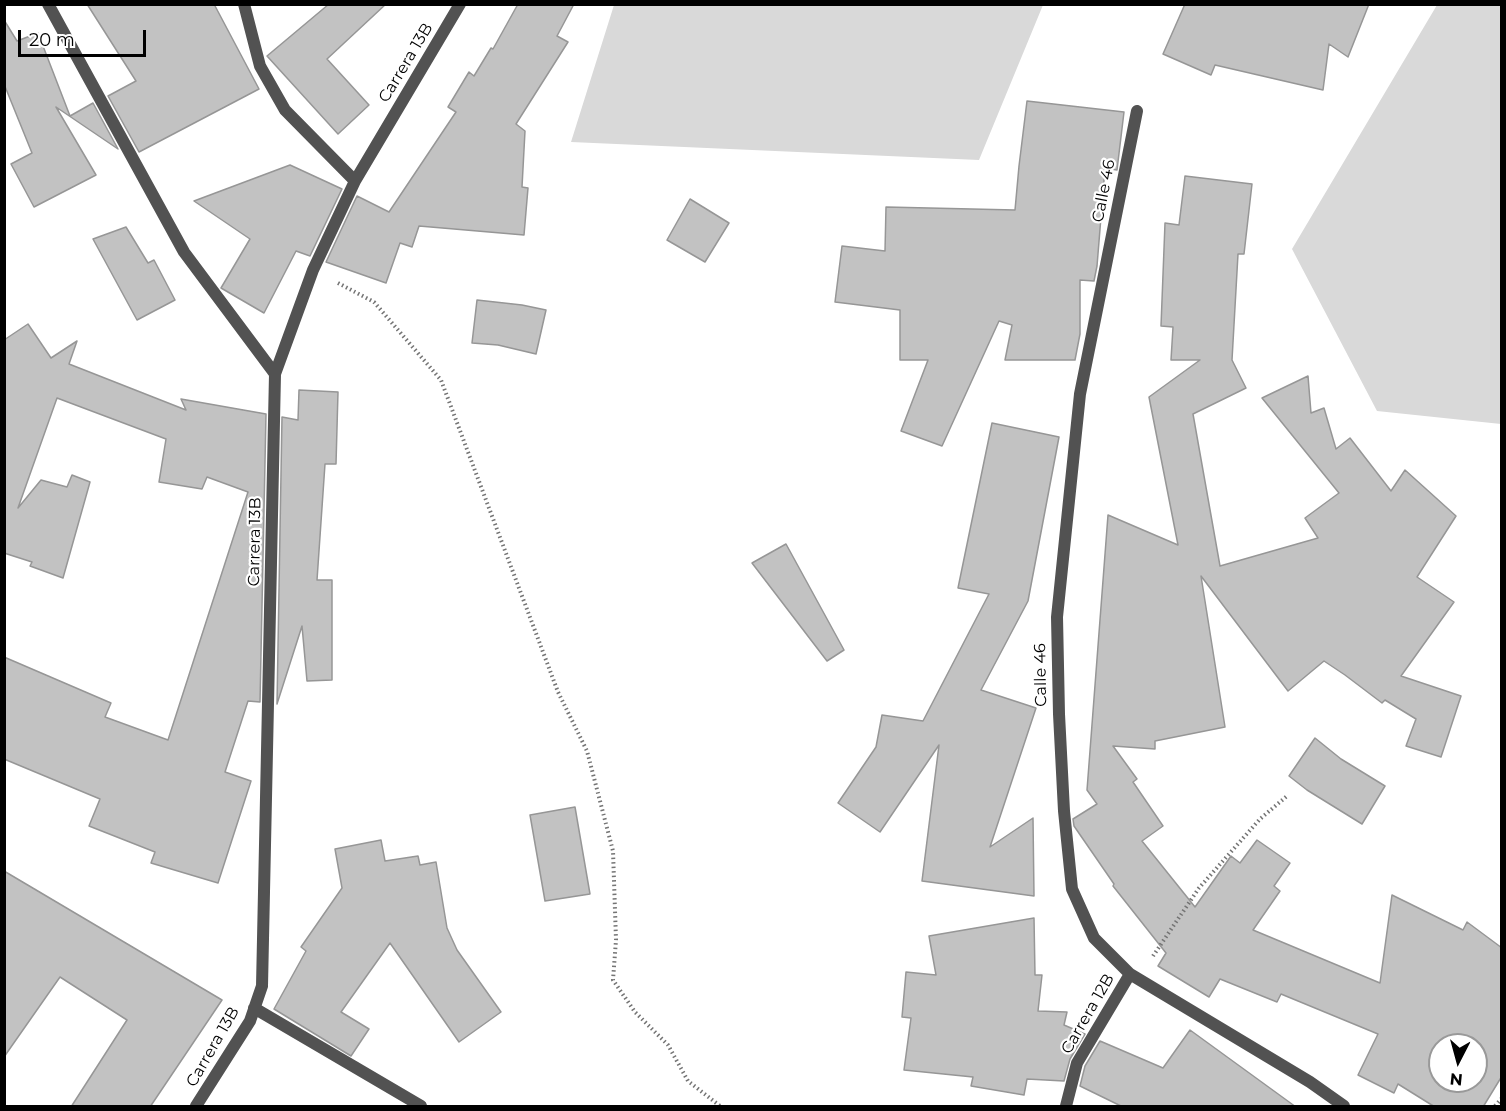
<!DOCTYPE html>
<style>
body{margin:0}
#map{position:relative;width:1506px;height:1111px;overflow:hidden;background:#fff;font-family:Montserrat,sans-serif}
canvas{display:block}
.frame{position:absolute;inset:0;border:6px solid #000;pointer-events:none}
.north{position:absolute;left:1428px;top:1033px;width:60px;height:60px;box-sizing:border-box;background:#fff;border:2px solid #999;border-radius:50%;rotate:186deg;font-size:16px;font-weight:700;line-height:24px;text-align:center;color:#000}
.north::after{content:'';display:block;margin:auto;width:21px;height:27px;background:#000;clip-path:polygon(50% 0,100% 100%,50% 72%,0 100%)}
.scale{position:absolute;left:18px;top:30px;width:128px;height:27px;box-sizing:border-box;border:3px solid #000;border-top:0;padding-left:8px;font-size:18px;line-height:21px;white-space:nowrap;color:#000;-webkit-text-stroke:4px #fff;paint-order:stroke}
</style>
<div id="map">
<canvas width="1506" height="1111"></canvas>
<div class="frame"></div>
<div class="north">N</div>
<div class="scale">20 m</div>
</div>
<script>
const g = document.querySelector('canvas').getContext('2d');
g.lineJoin = 'round';
function paint(path, color) {
  g.fillStyle = color;
  g.fill(path, 'evenodd');
}
function trace(path, color, width, dash) {
  g.strokeStyle = color;
  g.lineWidth = width;
  g.lineCap = dash ? 'butt' : 'round';
  g.setLineDash(dash || []);
  g.stroke(path);
}
function write(font, color, halo, rows, align = 'center') {
  g.font = font + ' Montserrat,sans-serif';
  g.lineWidth = 4.5;
  g.setLineDash([]);
  g.textBaseline = 'middle';
  g.strokeStyle = halo;
  g.fillStyle = color;
  for (const [text, x, y, turn = 0] of rows) {
    g.save();
    g.translate(x, y);
    g.rotate((+turn || 0) * Math.PI / 180);
    g.textAlign = isNaN(turn) ? turn : align;
    if (halo) g.strokeText(text, 0, 0);
    g.fillText(text, 0, 0);
    g.restore();
  }
}
paint(new Path2D(`
 M614,5V4L1043,5L979,160L571,142Z
 M1437,5H1501V424L1377,411L1292,249Z`), '#d9d9d9');
const building = new Path2D(`
 M87,4H214L259,89L139,152L108,96L136,81Z
 M329,4H386L327,59L369,105L338,134L267,56Z
 M518,4H574L557,36L568,42L516,124L525,131L522,187L528,188L524,235L419,226L412,247L400,243L386,283L326,262L357,196L389,212L456,112L448,107L469,72L474,76L491,48L493,49Z
 M1185,4H1369L1348,57L1329,44L1323,90L1215,65L1211,75L1163,54Z
 M4,20L17,41L38,33L70,116L93,103L118,149L56,107L96,175L34,207L11,164L32,153L4,84Z
 M1027,101L1124,112L1117,170L1105,168L1097,266L1094,281L1080,280V334L1075,360H1005L1012,325L999,321L942,446L901,431L928,360H900V310L835,302L842,246L885,251L886,207L1015,210L1019,166Z
 M290,165L342,189L310,256L296,251L264,313L221,288L250,239L194,201Z
 M1185,176L1252,184L1244,254H1238L1232,360L1246,388L1193,414L1220,566L1318,538L1305,518L1339,493L1262,398L1308,376L1311,413L1324,408L1336,449L1350,438L1391,491L1405,470L1456,516L1417,577L1454,602L1401,676L1461,696L1441,757L1406,746L1416,719L1385,700L1382,703L1345,675L1324,661L1288,691L1201,576L1225,727L1155,741V749L1113,746L1137,779L1133,782L1163,826L1142,841L1195,907L1231,856L1240,863L1257,840L1290,863L1274,886L1280,891L1253,930L1380,983L1392,895L1463,930L1467,922L1502,948V1076L1483,1107H1435L1398,1084L1394,1093L1358,1075L1378,1034L1281,994L1277,1002L1220,979L1209,997L1158,966L1166,953L1113,886L1114,884L1074,826L1073,819L1097,804L1087,790L1108,515L1178,545L1149,397L1200,360H1171L1173,327L1161,326L1165,223L1179,225ZM1440,1045H1476V1081H1440Z
 M690,199L729,223L705,262L667,240Z
 M126,227L148,263L154,260L175,300L137,320L93,239Z
 M477,300L522,305L546,310L536,354L498,345L472,343Z
 M28,324L51,358L77,341L69,364L186,410L181,399L266,414L260,702L248,701L225,772L251,781L218,883L151,863L155,852L89,826L100,799L4,759V657L111,703L105,717L168,740L248,492L207,477L202,489L159,482L166,439L57,398L18,508L41,480L67,487L72,475L90,482L63,578L30,566L32,562L4,553V340Z
 M299,390L338,392L336,464H325L317,580H332V680L307,681L302,626L277,704L282,417L298,420Z
 M992,423L1059,437L1028,601L981,690L1036,708L990,847L1033,818L1034,896L922,881L939,745L880,832L838,803L876,747L882,715L923,721L989,594L958,588Z
 M786,544L844,650L827,661L752,563Z
 M1315,738L1341,759L1385,786L1362,824L1307,790L1289,776Z
 M575,807L590,894L545,901L530,815Z
 M381,840L385,861L418,856L420,865L436,862L447,928L457,950L501,1012L459,1042L390,943L341,1012L369,1029L351,1056L274,1009L306,951L301,947L342,888L335,849Z
 M4,871L222,1000L150,1107H71L127,1020L60,977L4,1057Z
 M1034,918L1035,975H1042L1038,1011L1067,1012L1064,1025L1085,1034L1070,1059L1064,1081L1027,1079L1024,1095L971,1086L973,1077L904,1070L911,1018L902,1017L906,972L936,975L929,936Z
 M1190,1030L1296,1107H1123L1080,1086L1085,1066L1100,1041L1163,1068Z`);
paint(building, '#c2c2c2');
trace(building, '#969696', 1.5);
trace(new Path2D(`
 M338,283L374,302L441,380L558,692L587,751L613,851L616,940L613,980L635,1012L668,1045L688,1081L720,1106
 M1153,956L1199,888L1260,819L1287,796
 M1495,1106L1502,1098`), '#747474', 4, [1.5, 3]);
trace(new Path2D(`
 M48,4L184,252L275,374
 M244,4L260,66L285,110L355,181
 M1137,111L1080,394L1057,617L1059,714L1064,811L1072,889L1094,938L1130,974L1310,1082L1344,1106
 M254,1008L421,1106
 M196,1106L250,1021L262,986L275,374L313,270L355,181L460,4
 M1066,1106L1077,1063L1130,974`), '#525252', 12);
write('16px', '#000', '#fff', [
 ["Carrera 13B",406,63,-59],
 ["Calle 46",1104,191,-79],
 ["Carrera 13B",255,542,-89],
 ["Calle 46",1041,675,-91],
 ["Carrera 12B",1088,1014,-60],
 ["Carrera 13B",213,1047,-60]
]);
</script>
